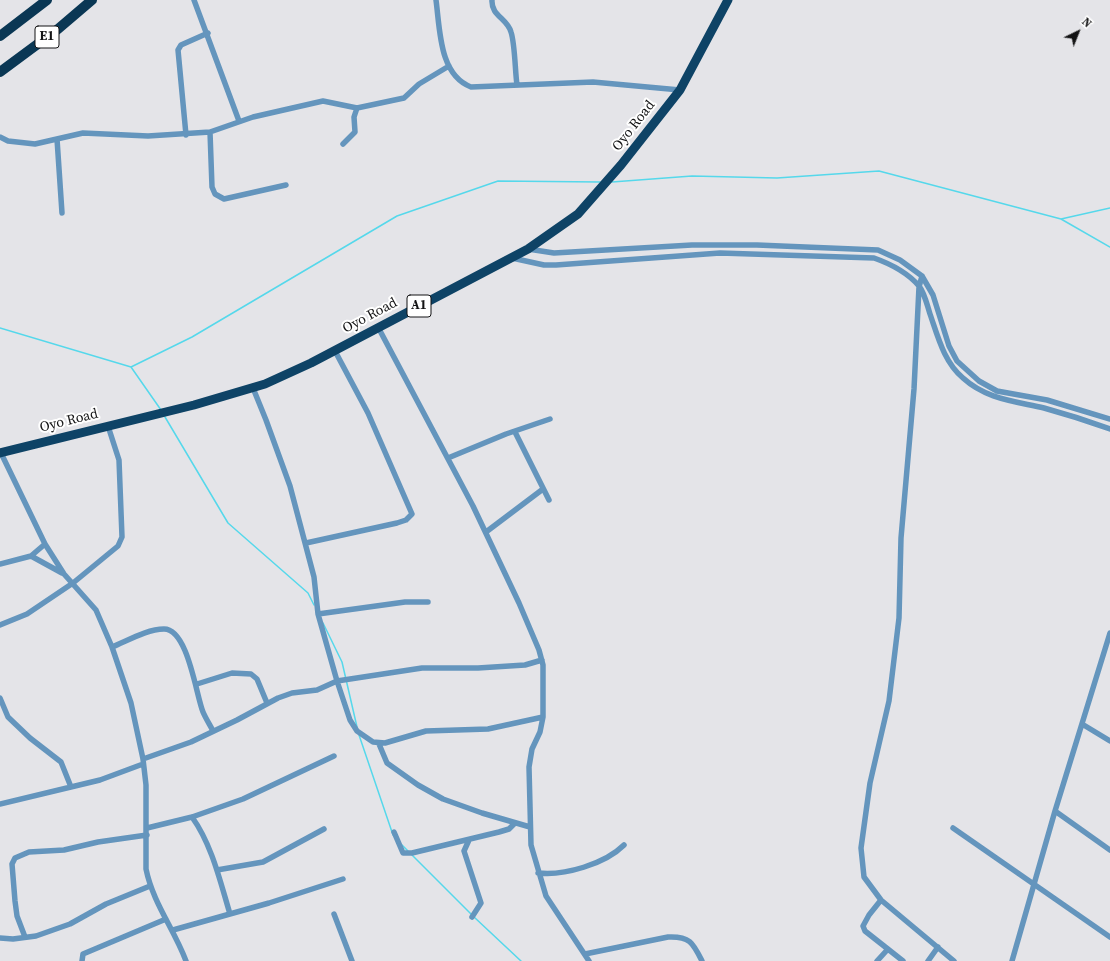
<!DOCTYPE html>
<style>
body{margin:0}
#map{position:relative;width:1110px;height:961px;overflow:hidden;background:#e4e4e8;font-family:"Source Serif 4",serif}
canvas{display:block}
.north{position:absolute;left:1058px;top:12px;width:40px;height:40px;-webkit-text-stroke:3px #fff;paint-order:stroke;rotate:43deg;font-size:11px;font-weight:700;line-height:16px;text-align:center;color:#131314}
.north::after{content:'';display:block;margin:auto;width:14px;height:18px;background:#131314;clip-path:polygon(50% 0,100% 100%,50% 72%,0 100%)}
</style>
<div id="map">
<canvas width="1110" height="961"></canvas>
<div class="north">N</div>
</div>
<script>
const g = document.querySelector('canvas').getContext('2d');
g.lineJoin = 'round';
function trace(path, color, width, dash) {
  g.strokeStyle = color;
  g.lineWidth = width;
  g.lineCap = dash ? 'butt' : 'round';
  g.setLineDash(dash || []);
  g.stroke(path);
}
function write(font, color, halo, rows, align = 'center') {
  g.font = font + ' "Source Serif 4",serif';
  g.lineWidth = 4;
  g.setLineDash([]);
  g.textBaseline = 'middle';
  g.strokeStyle = halo;
  g.fillStyle = color;
  for (const [text, x, y, turn = 0] of rows) {
    g.save();
    g.translate(x, y);
    g.rotate((+turn || 0) * Math.PI / 180);
    g.textAlign = isNaN(turn) ? turn : align;
    if (halo) g.strokeText(text, 0, 0);
    g.fillText(text, 0, 0);
    g.restore();
  }
}
trace(new Path2D(`
 M612,182L692,176L777,178L879,171L1061,219L1110,247
 M1061,219L1110,208
 M0,328L131,367L192,337L397,216L498,181L600,182
 M131,367L161,410
 M165,417L228,523L308,593L314,605
 M323,623L342,662L357,727
 M359,735L393,835
 M402,845L408,851
 M412,855L472,915
 M474,917L521,961`), '#55d8eb', 1.5);
trace(new Path2D(`
 M194,0L239,121
 M436,0C440,29 439,75 471,87L593,82L680,90
 M492,0C491,16 507,18 511,32C515,44 515,71 517,85
 M210,132L212,187L215,194L224,199L286,185
 M186,135L178,50L181,45L208,33
 M0,137L8,141L35,144L83,133L148,136L210,132L253,117L323,101L357,108L404,98L419,84L449,66
 M57,139L62,213
 M343,144L355,132L354,117L357,108
 M528,249L554,253L692,245H757L878,250L900,260L922,276L933,295L949,346L957,361L979,381L997,391L1047,400L1110,419
 M512,258L544,265H556L720,253L874,258C891,264 907,272 919,286C925,294 927,305 930,314C938,337 944,362 963,378C986,399 1014,401 1044,408C1066,414 1088,421 1110,429
 M922,276L919,287L914,389L901,538L899,618L889,701L870,783L861,848L864,877L881,900L954,961
 M378,327L473,506L519,603L539,650L543,665V717L540,732L532,749L529,767L531,845L546,896L589,961
 M253,388L266,420L290,486L314,577L318,614L337,681L350,720L357,731L373,742L385,743L426,731L488,729L543,717
 M515,432L549,500
 M1,453L45,544L64,574L96,610L112,647L131,703L143,759L146,785V869C153,903 174,929 186,961
 M448,458L506,434L550,419
 M486,532L543,489
 M306,543L397,523L406,520L412,514L368,413L335,351
 M31,556L62,573
 M0,564L31,556L45,544
 M318,614L405,602H428
 M0,625L27,614L73,583L118,546L122,537L119,460L108,426
 M112,647C127,641 147,629 164,629C188,629 196,695 203,712C206,719 210,725 213,731
 M197,684L232,673L251,674L257,679L267,703
 M0,698L8,717L30,738L61,762L71,787
 M1082,724L1110,741
 M379,744L387,763L418,785L443,799L482,813L530,827
 M143,759L191,742L237,720L278,698L292,693L317,690L337,681L422,668H478L525,665L542,660
 M0,804L100,780L143,764
 M1055,811L1110,850
 M192,817C212,845 220,881 230,914
 M147,828L192,817L243,799L334,756
 M953,828L1110,937
 M394,832L403,853H412L499,832L509,829L515,823
 M469,840L464,851L481,903L472,917
 M217,870L263,862L324,829
 M538,873C564,876 605,864 624,845
 M881,900L869,915L863,926L865,931L903,961
 M334,914L352,961
 M173,930L269,903L343,879
 M25,937L17,916L15,901L12,864L15,858L29,852L64,850L98,842L147,835
 M0,938L13,939L36,936L70,924L106,904L150,886
 M585,954L668,937C690,936 693,943 702,961
 M82,961L83,954L166,919
 M877,961L888,949
 M928,961L938,947
 M1012,961L1055,811L1110,633`), '#6495bd', 5.5);
trace(new Path2D(`
 M0,453L194,405L265,384L311,363L528,249L578,214L621,165L680,90L728,0`), '#0e4366', 9);
trace(new Path2D(`
 M0,36L47,0
 M0,72L58,29L92,0`), '#0a3754', 10);
for (const [x, y, w] of [
 [47,37,24],
 [419,306,24]
]) {
  const box = new Path2D();
  box.roundRect(x - w / 2, y - 11, w, 22, 3);
  g.fillStyle = '#fff';
  g.fill(box);
  trace(box, '#131314', 1);
}
write('bold 13px', '#131314', null, [
 ["E1",47,37],
 ["A1",419,306]
]);
write('14px', '#131314', '#fff', [
 ["Oyo Road",634,126,-52],
 ["Oyo Road",370,316,-28],
 ["Oyo Road",69,421,-14]
]);
</script>
